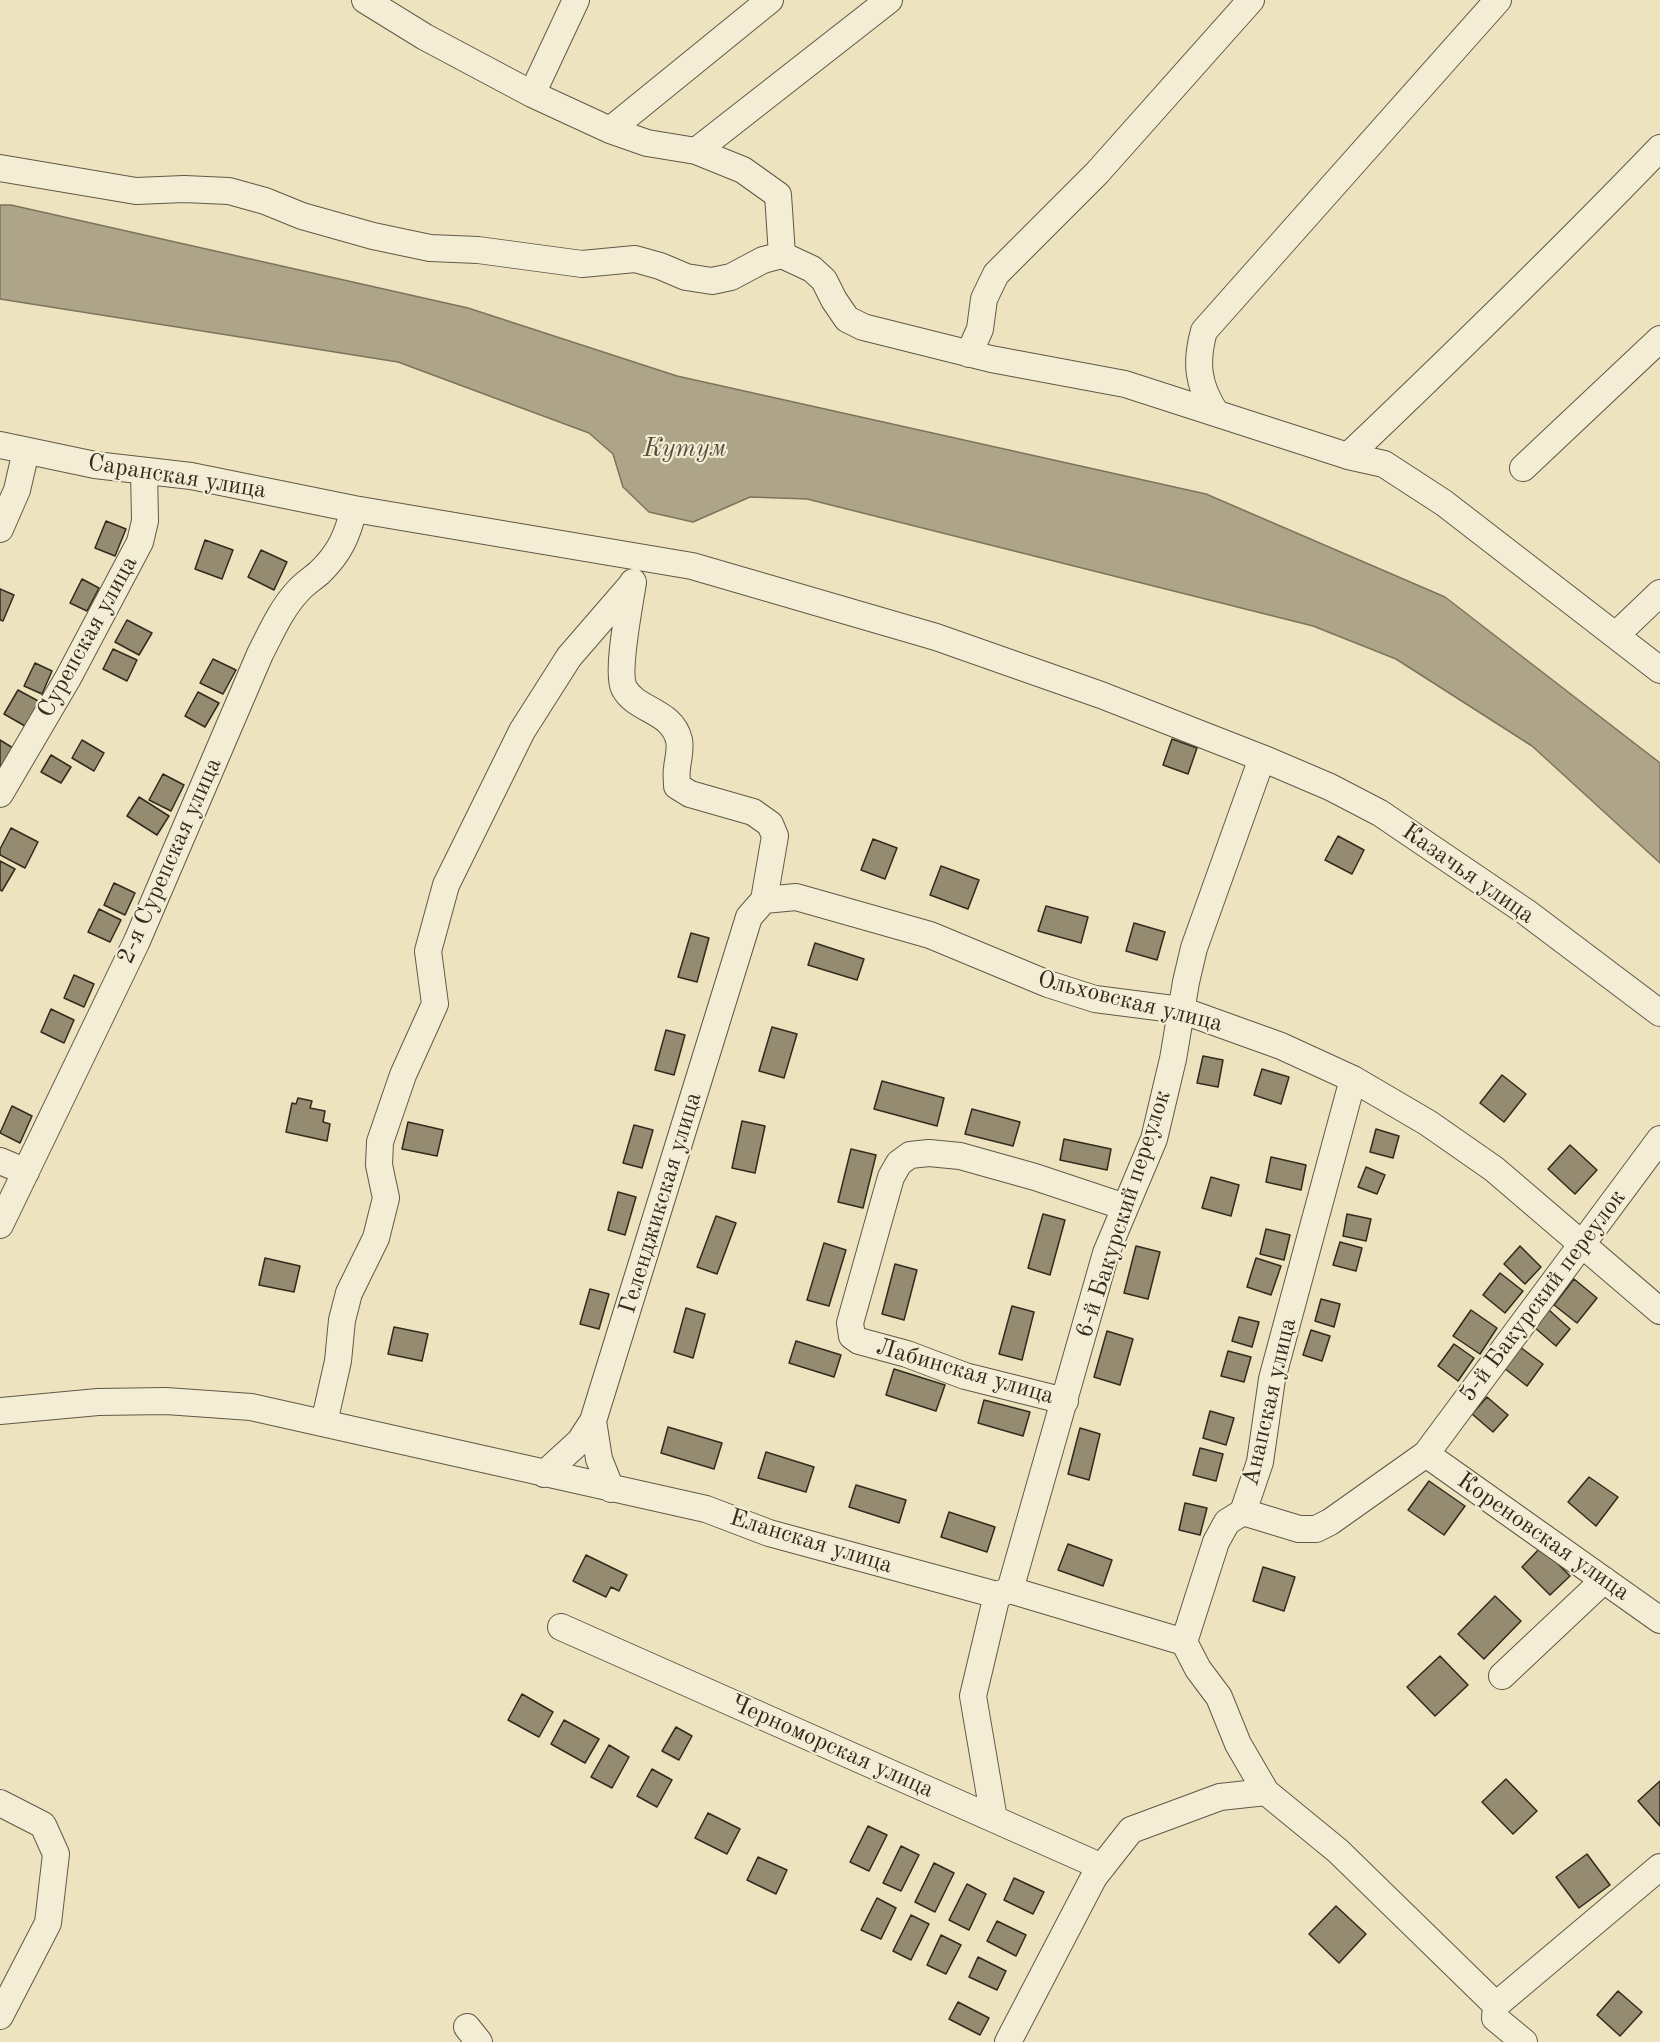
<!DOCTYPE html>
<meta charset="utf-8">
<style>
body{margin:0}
canvas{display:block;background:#ede4bf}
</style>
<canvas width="1660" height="2042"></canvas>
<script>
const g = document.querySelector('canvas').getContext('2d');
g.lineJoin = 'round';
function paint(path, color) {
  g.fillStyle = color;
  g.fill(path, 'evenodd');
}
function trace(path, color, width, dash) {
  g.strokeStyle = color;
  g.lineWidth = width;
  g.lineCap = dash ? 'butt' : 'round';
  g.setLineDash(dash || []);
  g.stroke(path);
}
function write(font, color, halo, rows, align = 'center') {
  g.font = font + ' "Old Standard TT",serif';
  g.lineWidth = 4.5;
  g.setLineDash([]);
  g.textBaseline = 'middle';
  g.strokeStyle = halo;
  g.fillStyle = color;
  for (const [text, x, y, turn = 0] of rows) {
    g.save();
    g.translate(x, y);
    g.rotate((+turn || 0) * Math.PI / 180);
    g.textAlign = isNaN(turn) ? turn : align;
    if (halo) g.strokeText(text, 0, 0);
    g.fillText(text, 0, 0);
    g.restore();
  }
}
const water = new Path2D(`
 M0,205H11L468,308L677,376L1206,494L1445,597L1660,763V863L1532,746L1396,659L1313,626L807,499L750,497L693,522L649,512L623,487L613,454L589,433L398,362L0,299Z`);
paint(water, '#aea588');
trace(water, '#7d745d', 1.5);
const building = new Path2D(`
 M106,521L126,529L115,556L95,548Z
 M205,540L233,550L222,579L195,569Z
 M261,550L287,562L274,590L248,577Z
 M82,579L99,588L87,611L70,603Z
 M0,589L14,595L3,621L0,620Z
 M127,620L152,633L139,655L115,642Z
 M113,649L137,660L127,681L103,669Z
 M213,659L236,670L223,694L200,683Z
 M35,663L52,671L42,694L24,686Z
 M18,690L40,702L25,726L4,714Z
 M198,692L219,703L205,727L185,716Z
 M1172,739L1197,748L1188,774L1163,765Z
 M0,740L18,751L6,772L0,768Z
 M82,740L104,753L94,771L72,758Z
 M51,755L71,767L61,783L41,772Z
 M163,774L184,785L171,811L149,800Z
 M139,797L169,816L157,835L127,816Z
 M11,828L38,842L25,868L0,855V849Z
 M1338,836L1364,850L1352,874L1325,860Z
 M873,839L897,848L885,879L861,870Z
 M0,861L15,869L2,891L0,890Z
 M941,866L979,880L968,909L930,895Z
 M114,883L135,893L125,915L104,905Z
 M1046,906L1088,917L1081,943L1038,931Z
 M99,909L121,920L110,942L88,932Z
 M1134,923L1165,932L1157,960L1126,951Z
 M691,933L709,938L697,982L678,977Z
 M815,943L864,959L857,980L808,965Z
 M74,975L94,984L84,1007L64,998Z
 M51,1009L74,1020L64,1043L41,1032Z
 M772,1027L797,1034L784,1078L759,1071Z
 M666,1030L685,1035L674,1075L655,1070Z
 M1203,1056L1223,1060L1218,1087L1197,1083Z
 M1262,1069L1289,1077L1281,1104L1254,1095Z
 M1502,1075L1526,1094L1504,1122L1480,1103Z
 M882,1081L944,1098L937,1126L874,1109Z
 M298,1098L312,1101L310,1108L325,1111L323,1122L330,1124L327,1141L286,1132L292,1103L296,1104Z
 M12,1106L32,1116L20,1143L0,1133Z
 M972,1109L1020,1122L1013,1146L965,1134Z
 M742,1121L765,1126L755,1173L732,1168Z
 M408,1122L443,1130L437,1156L402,1149Z
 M634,1125L653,1130L642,1168L623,1163Z
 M1376,1129L1399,1136L1393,1158L1370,1152Z
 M1064,1139L1111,1149L1107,1170L1060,1160Z
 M1570,1145L1597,1170L1575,1194L1548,1169Z
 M851,1149L876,1155L863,1208L838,1202Z
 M1271,1157L1306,1165L1301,1190L1266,1182Z
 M1366,1167L1385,1175L1377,1194L1358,1187Z
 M1211,1177L1239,1185L1231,1216L1202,1208Z
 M618,1192L636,1197L625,1235L608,1230Z
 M1043,1214L1065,1220L1050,1275L1028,1268Z
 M1347,1214L1371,1219L1366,1241L1343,1236Z
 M716,1216L736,1223L717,1274L697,1267Z
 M1266,1229L1290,1235L1284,1260L1260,1254Z
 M1340,1242L1362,1248L1356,1271L1333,1265Z
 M824,1243L846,1250L829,1306L807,1300Z
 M1136,1246L1160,1252L1148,1299L1124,1293Z
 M1520,1246L1541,1267L1525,1284L1504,1264Z
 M265,1258L300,1266L294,1292L259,1285Z
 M1256,1258L1281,1266L1271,1295L1247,1287Z
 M895,1264L917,1270L904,1320L882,1314Z
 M1500,1273L1523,1291L1505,1313L1483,1295Z
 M1574,1279L1597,1298L1577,1323L1554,1305Z
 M590,1289L609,1294L599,1329L580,1324Z
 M1321,1299L1340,1304L1334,1327L1315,1321Z
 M1012,1306L1034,1312L1022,1360L999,1354Z
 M686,1308L705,1314L693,1358L674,1352Z
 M1471,1310L1497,1328L1480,1354L1453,1336Z
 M1549,1310L1570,1329L1556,1346L1534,1327Z
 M1239,1317L1259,1322L1252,1347L1232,1341Z
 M394,1327L428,1334L422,1361L388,1354Z
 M1311,1330L1330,1336L1322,1361L1303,1355Z
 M1107,1331L1133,1339L1120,1385L1094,1377Z
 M796,1341L841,1355L834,1377L789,1363Z
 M1454,1344L1474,1358L1458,1381L1438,1366Z
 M1520,1347L1543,1364L1527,1386L1504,1368Z
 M1228,1351L1251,1357L1244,1382L1221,1376Z
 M894,1369L945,1385L936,1411L886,1395Z
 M1487,1397L1508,1415L1493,1432L1472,1414Z
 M984,1400L1030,1412L1023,1436L978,1423Z
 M1210,1411L1234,1418L1226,1445L1203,1438Z
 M668,1427L722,1443L714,1469L661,1453Z
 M1080,1428L1100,1434L1089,1480L1068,1474Z
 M1200,1448L1223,1454L1216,1481L1193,1475Z
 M766,1452L814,1467L806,1492L758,1478Z
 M1589,1477L1618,1497L1596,1526L1568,1502Z
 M1429,1481L1465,1506L1444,1535L1408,1510Z
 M856,1485L906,1500L899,1523L849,1507Z
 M1185,1503L1207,1508L1200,1535L1179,1530Z
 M949,1512L995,1527L987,1552L941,1537Z
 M1068,1544L1112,1560L1103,1586L1058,1570Z
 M1541,1547L1570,1576L1550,1595L1522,1567Z
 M586,1555L627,1575L619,1591L611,1587L606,1597L573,1581Z
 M1263,1567L1295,1577L1284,1611L1253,1601Z
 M1495,1596L1521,1621L1484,1659L1458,1634Z
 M1440,1656L1468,1685L1435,1716L1407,1687Z
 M522,1694L553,1712L539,1737L508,1720Z
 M564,1720L599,1739L585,1763L551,1744Z
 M676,1727L692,1736L679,1760L662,1751Z
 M609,1745L629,1757L612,1788L591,1777Z
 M652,1769L672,1780L657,1807L637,1796Z
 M1506,1779L1537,1811L1513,1834L1482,1802Z
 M1660,1781V1826L1638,1801Z
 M708,1813L740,1829L727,1854L695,1838Z
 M868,1826L887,1835L869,1871L850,1862Z
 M901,1846L919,1855L901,1891L883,1883Z
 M1587,1854L1610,1885L1579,1908L1556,1877Z
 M758,1857L787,1870L776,1894L747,1880Z
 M934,1863L954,1873L935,1912L915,1902Z
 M1014,1878L1044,1892L1033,1914L1004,1900Z
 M967,1884L986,1894L969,1930L949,1920Z
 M877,1898L896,1908L881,1939L861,1930Z
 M1336,1906L1366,1934L1339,1963L1309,1934Z
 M911,1915L929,1924L911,1960L893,1951Z
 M997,1921L1026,1935L1016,1956L987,1941Z
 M941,1935L961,1945L946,1974L927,1965Z
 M978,1957L1006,1971L997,1990L969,1977Z
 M1618,1991L1642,2012L1620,2036L1597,2015Z
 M958,2002L989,2018L980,2035L949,2019Z`);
paint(building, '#948b71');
trace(building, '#342a1d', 1.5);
const minor = new Path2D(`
 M365,0L425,37L532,94L610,130L770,0
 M532,94L576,0
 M610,130L647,143L696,151L889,0
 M0,168L136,191L184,189L229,191L265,201L302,216L373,236L430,248L478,250L582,264L635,259L660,266L686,277L712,281L731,277L763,260L782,255L778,195L743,170L696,151
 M782,255L812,269L824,280L834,300L847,319L863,327L991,359L1125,384L1348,456L1384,464L1444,503L1660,670
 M969,354L980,329L984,299L996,274L1097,173L1251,0
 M1216,413C1198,386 1195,363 1204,331L1498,0
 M0,445L95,465L191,476L354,509L692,566L936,637L1101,695L1262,758L1330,787L1380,813L1526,912L1660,1013
 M1348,456C1454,355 1558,254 1660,148
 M1523,468L1660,339
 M0,529L17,490L26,451
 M633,582C630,604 616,671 624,688C636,711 672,710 679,740C681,749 678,759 677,768C676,774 677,780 677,786L690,794L753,812L770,824L775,836L764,900
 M1616,635L1660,593
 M0,794L68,678L140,542L145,521L144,471
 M0,1161L26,1172
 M0,1225L137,941L260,654C271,633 281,609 298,591C304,584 312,579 319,573C340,553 347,536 354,509
 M1065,1401L965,1376L907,1354L859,1341L852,1336L850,1323L891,1177L899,1163L910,1155L929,1153L960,1156L1035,1177L1125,1207
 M0,1411L98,1402L166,1401L251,1407L706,1509L769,1533L997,1595L1010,1590
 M324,1423L338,1361L342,1320L349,1293L376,1238L386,1198L379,1165L380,1142L403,1075L435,1004L428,951L446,885L522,731L569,657L633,583
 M1426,1454L1660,1620
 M544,1474L580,1441L593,1421
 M611,1489L599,1459L593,1421L749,917L764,900L796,897L930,935L1048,984L1095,999L1181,1010L1281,1046L1353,1079L1428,1123L1494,1169L1660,1311
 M1243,1512L1299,1529H1316L1330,1522L1426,1454L1660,1139
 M1010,1590L1106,1253L1154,1139L1173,1059L1186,982L1194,948L1262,758
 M1010,1590L1184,1642L1216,1542L1227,1522L1243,1512L1260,1462L1272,1379L1353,1079
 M561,1627L1102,1867
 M1184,1642L1198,1669L1219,1697L1238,1744L1266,1792L1338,1851L1496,2005
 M1502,1676L1604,1580
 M0,1803L43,1825L56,1854L48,1923L0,2016
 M994,1819L973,1696L997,1595
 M1496,2005L1660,1867
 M1496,2005L1495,2018L1524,2042
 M467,2027L479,2042
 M1008,2042L1094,1877L1131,1830L1220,1797L1266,1792`);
trace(minor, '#625846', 28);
trace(minor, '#f3edd5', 26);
write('24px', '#342a1d', '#f3edd5', [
 ["Саранская улица",177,477,9],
 ["Сурепская улица",88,637,-61],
 ["2-я Сурепская улица",170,861,-66],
 ["Казачья улица",1468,874,35],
 ["Ольховская улица",1130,1002,14],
 ["Геленджикская улица",661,1203,-73],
 ["6-й Бакурский переулок",1124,1214,-72],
 ["5-й Бакурский переулок",1543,1296,-53],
 ["Лабинская улица",965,1372,16],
 ["Анапская улица",1270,1402,-77],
 ["Кореновская улица",1543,1537,35],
 ["Еланская улица",811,1542,17],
 ["Черноморская улица",832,1747,24]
]);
write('italic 26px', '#594f3d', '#f3edd5', [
 ["Кутум",685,449]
]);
</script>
